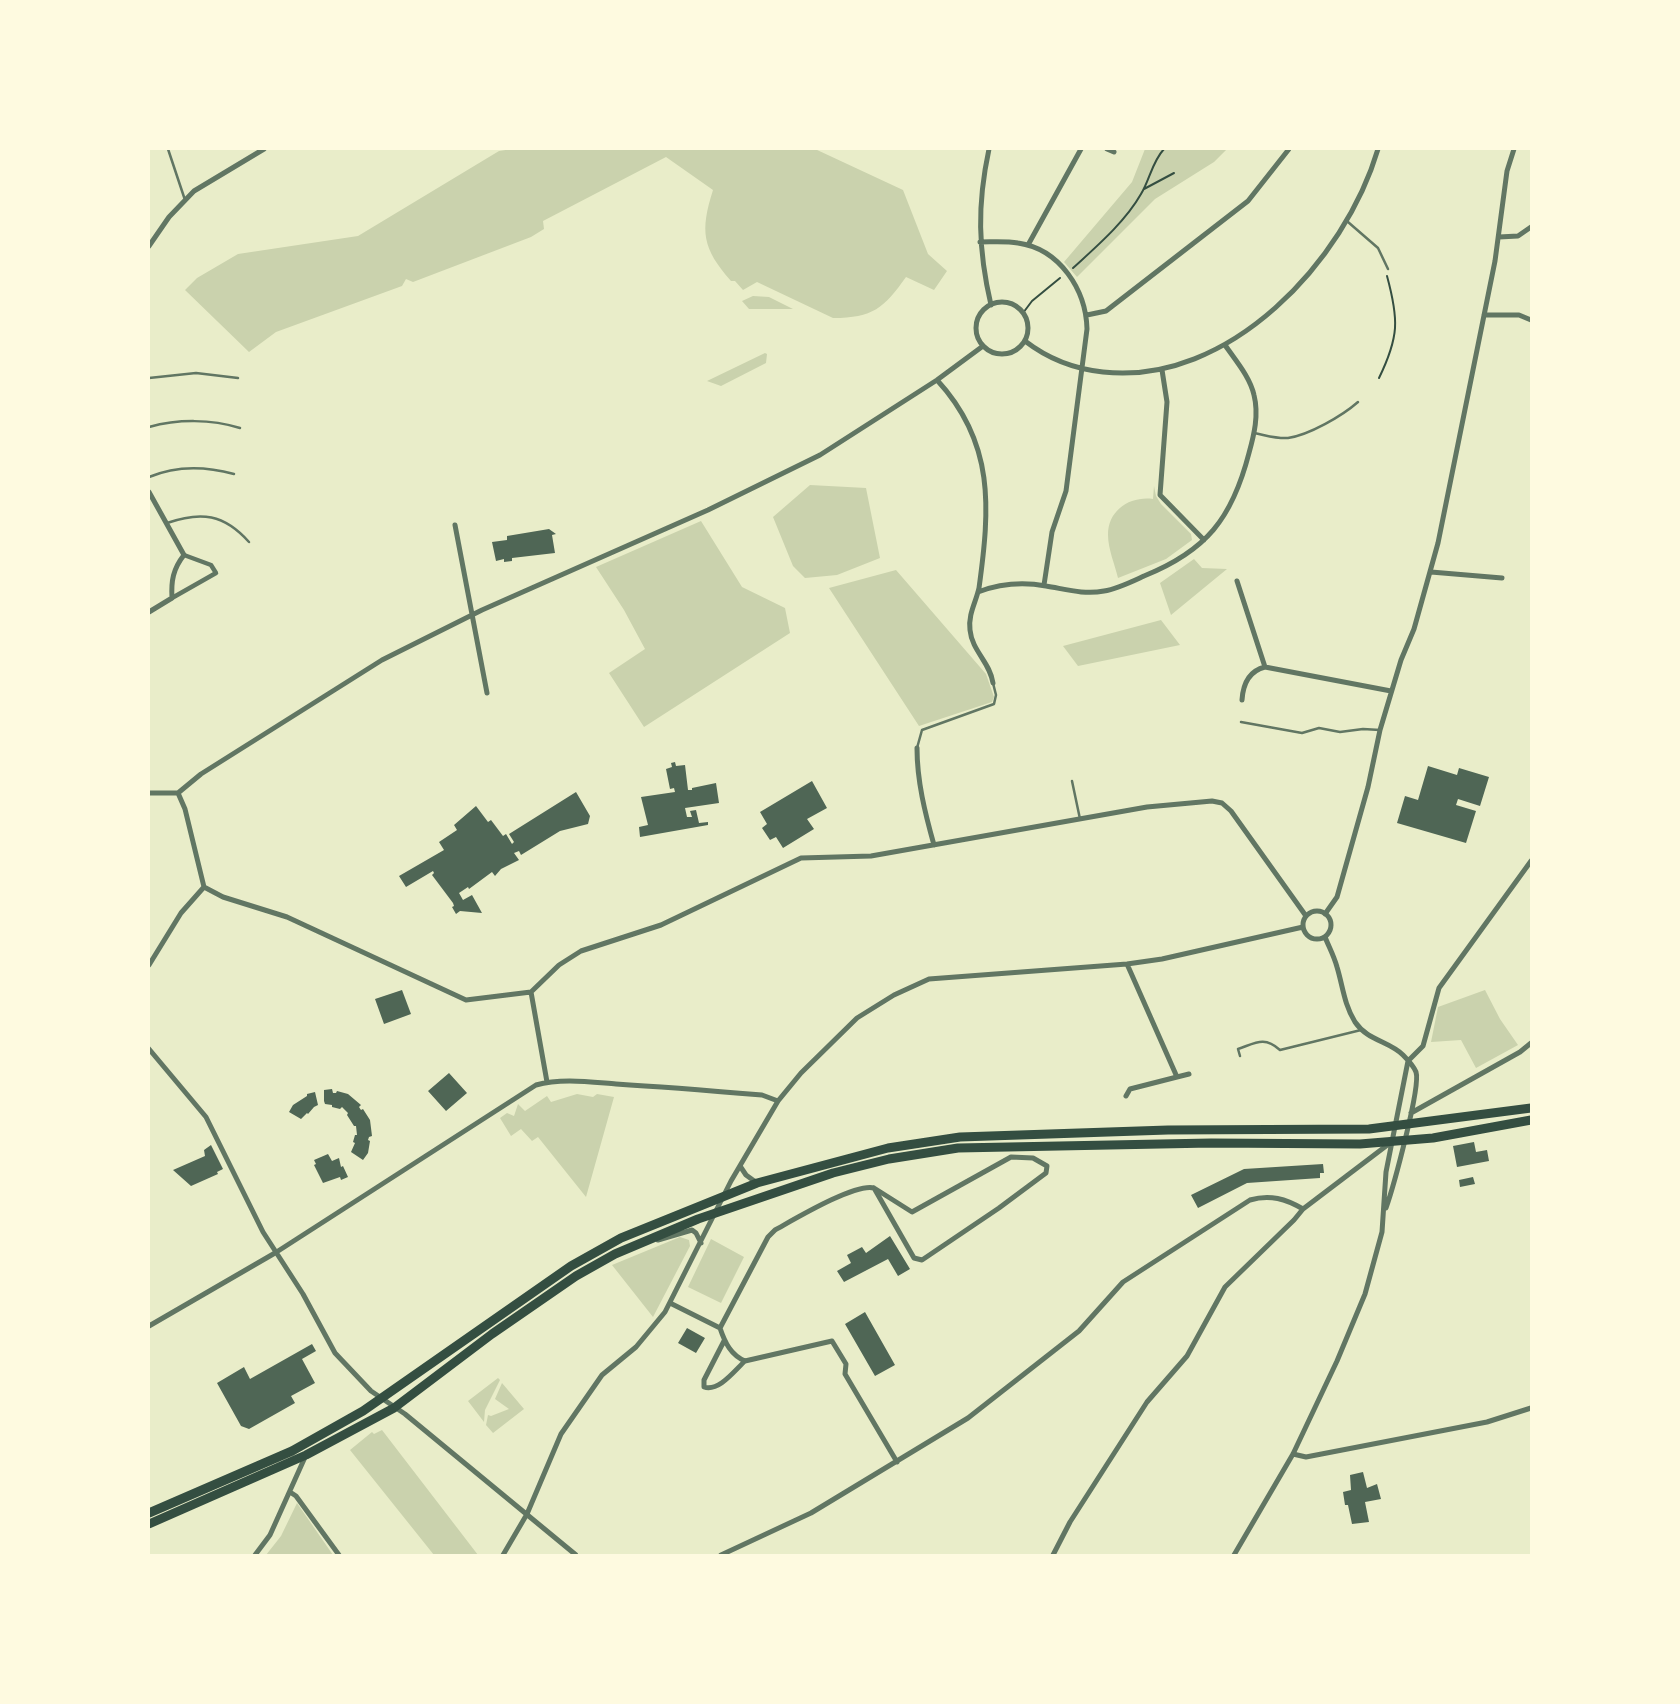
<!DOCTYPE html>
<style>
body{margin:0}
#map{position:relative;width:1680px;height:1704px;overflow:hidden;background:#e9edc9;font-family:"Exo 2",sans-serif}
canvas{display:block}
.frame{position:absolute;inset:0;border:150px solid #fefae0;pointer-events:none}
</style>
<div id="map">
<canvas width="1680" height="1704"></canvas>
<div class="frame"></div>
</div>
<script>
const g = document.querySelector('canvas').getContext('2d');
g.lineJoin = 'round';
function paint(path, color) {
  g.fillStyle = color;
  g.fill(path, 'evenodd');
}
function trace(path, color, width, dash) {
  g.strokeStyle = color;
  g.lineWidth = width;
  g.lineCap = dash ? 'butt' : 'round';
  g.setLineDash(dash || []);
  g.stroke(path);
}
paint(new Path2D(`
 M512,149H815L903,190L928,254L947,271L934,290L906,277C884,308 873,318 833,318L757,282L743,290L735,281H731C702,248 700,231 713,190L666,157L543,221L544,229L531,237L413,282L406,279L402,286L276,332L249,352L185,290L197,278L238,254L358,236L499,151Z
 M1145,149H1227L1214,162L1155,199L1077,277L1064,262L1132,182Z
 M753,296L769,297L793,309H749L742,301Z
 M765,353L767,354L766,363L721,386L707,381Z
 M810,485L866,488L880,558L837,575L805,578L793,566L773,517Z
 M1154,486L1156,496L1161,504L1191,534L1192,540L1166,559L1118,578C1115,565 1108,549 1108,535C1108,510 1130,496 1153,499Z
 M701,521L742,587L785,608L790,633L644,727L609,673L645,649L624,610L596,567Z
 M1194,559L1202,568L1227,569L1171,615L1160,583Z
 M896,570L986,674L994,697L992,702L919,726L829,588Z
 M1161,620L1180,645L1078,666L1063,646Z
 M1485,990L1500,1019L1518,1045L1476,1068L1461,1040L1431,1042L1438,1007Z
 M577,1094L593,1097L597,1094L614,1097L586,1197L538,1137L532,1141L521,1129L511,1136L500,1118L507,1113L514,1116L518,1104L525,1111L547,1096L551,1102Z
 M680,1237L689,1240L690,1246L653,1317L612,1265Z
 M711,1239L744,1257L721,1303L688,1287Z
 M498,1378L500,1380L485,1410L484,1422L468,1401Z
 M502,1383L524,1409L493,1433L486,1425L488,1415L491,1416L509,1409L495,1399Z
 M382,1430L478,1555H434L350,1450L372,1432L374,1434Z
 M297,1503L333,1555H266L281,1536Z`), '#cad2ad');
paint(new Path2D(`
 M549,529L556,534L552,535L555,553L512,558V561L504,562V559L496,561L492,542L507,540V536Z
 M675,762L676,766L685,765L688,790H692V788L716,783L719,803L685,808L687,817H692L690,811L696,810L699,823L708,822V825L640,837L639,827L648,825L641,797L675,792L674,788L670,789L666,769L672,767L671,763Z
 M1428,766L1457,775L1459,768L1489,777L1480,806L1458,799L1456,805L1476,811L1466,843L1397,823L1405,796L1418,800Z
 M812,781L827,808L807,819L814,829L783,848L776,837L770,840L762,828L767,824L760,812Z
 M576,792L590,816L588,824L560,831L521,855L519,851L514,853L519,860L501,869L495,876L492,872L469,889L468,887L459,893L463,900L472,895L482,913L460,911L456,914L452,907L454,906L453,903L432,875L434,873L433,871L406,887L399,876L444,850L439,842L457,830L454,825L476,806L488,822L491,820L503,836L506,834L512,844L514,842L509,834Z
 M402,990L411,1014L384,1024L375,999Z
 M449,1073L467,1093L446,1111L428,1091Z
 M332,1089L333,1093H336L337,1091L348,1094L361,1105L359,1107L361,1110L363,1109L370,1120L372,1136L369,1137L368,1140L370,1141L368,1153L363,1160L351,1152L355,1143L353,1142L355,1135H357L356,1126H354L347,1115L348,1113L342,1107L340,1109L332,1107V1105L325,1104L324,1101V1090Z
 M315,1092L318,1105L314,1107L308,1114L307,1113L301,1119L289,1112L293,1105L307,1096V1094Z
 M1474,1142L1476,1152L1487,1150L1489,1161L1457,1167L1453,1146Z
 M211,1145L223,1169L217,1172L218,1174L191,1186L173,1170L205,1156L204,1150Z
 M328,1154L332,1161L339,1158L341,1167L343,1166L348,1177L341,1180L340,1177L323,1183L314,1165L316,1164L314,1160Z
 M1323,1164L1324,1173H1320V1178L1247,1183L1198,1208L1191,1195L1244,1169Z
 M1473,1177L1475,1184L1460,1187L1459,1180Z
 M890,1236L910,1269L898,1276L888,1259L844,1282L837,1271L851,1263L847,1255L862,1247L866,1253Z
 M865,1312L895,1365L875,1376L845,1324Z
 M687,1328L705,1338L696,1353L678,1343Z
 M312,1344L316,1351L302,1359L315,1383L291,1396L295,1403L249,1429L241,1426L217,1383L244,1367L250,1379Z
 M1363,1472L1367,1488L1377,1484L1381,1499L1365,1502L1369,1522L1352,1524L1348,1505H1345L1343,1492L1351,1490L1350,1475Z`), '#4f6655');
trace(new Path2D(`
 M1144,189L1174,173
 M1073,268C1097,246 1125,222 1141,194C1150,179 1152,162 1164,149
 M1023,313L1032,301L1060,278
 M1379,378C1399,337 1399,320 1387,276`), '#344e41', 2);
trace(new Path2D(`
 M168,149L185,200
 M1348,222L1378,248L1388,269
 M149,378L196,373L238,378
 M149,427C178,419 211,419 240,428
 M1254,433C1265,435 1277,439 1288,438C1309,435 1342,416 1358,402
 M149,477C177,465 205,466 234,474
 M167,523C201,511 224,514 249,542
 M1241,722L1302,733L1319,728L1340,732L1363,729L1380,730
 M917,748L922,730L994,704L996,695L993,683
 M1072,781L1080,819
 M1240,1056L1238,1049C1256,1043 1264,1036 1280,1050L1361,1030`), '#617663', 2.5);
trace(new Path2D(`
 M172,598L216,573L211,565L184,555`), '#617663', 4.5);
trace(new Path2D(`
 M989,149C977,205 978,249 991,305
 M1107,149L1114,152
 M1499,237L1518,236L1531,227
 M980,242C993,242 1006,241 1018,243C1060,249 1086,290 1087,329L1066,491L1052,532L1044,585
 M1028,245L1081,149
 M149,246L169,217L194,191L264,149
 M976 328a26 26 0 1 1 52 0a26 26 0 1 1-52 0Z
 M1087,315L1106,311L1248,201L1289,149
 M1484,315H1519L1531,320
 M1025,341C1047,358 1075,369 1103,372C1229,386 1345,261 1378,149
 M1162,370L1167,402L1160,495L1204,540
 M937,380C995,443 990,508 979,588C976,602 968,614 970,630C972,651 990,662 993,683
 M149,492L184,555C173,569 171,581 172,598L149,612
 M455,525L487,693
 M1431,572L1502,578
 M1237,581L1265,667
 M978,592C999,584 1024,582 1046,586C1065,589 1084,595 1104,591C1117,589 1131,582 1144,576C1206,551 1232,519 1249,453C1254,435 1259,415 1254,395C1250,377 1236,361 1225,345
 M1242,700C1243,684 1249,671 1265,667L1391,691
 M917,748C917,781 925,813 934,845
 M149,793H178L201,774L382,660L482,610L708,510L820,455L937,380L983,346
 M178,793L185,809L204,887
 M204,887L223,897L287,917L466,1000L531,992
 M1303 925a14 14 0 1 1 28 0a14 14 0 1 1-28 0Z
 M1325,914L1337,897L1368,787L1380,730L1401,660L1414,629L1438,543L1495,261L1507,171L1514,149
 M1325,937C1329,947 1334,956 1337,967C1343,987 1344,1004 1355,1022C1368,1041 1389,1041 1403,1055C1407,1059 1414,1067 1416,1072C1421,1087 1393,1188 1386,1208
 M149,965L181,913L204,887
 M531,992L559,965L581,951L661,925L801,858L871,856L1147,807L1212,801L1222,803L1231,811L1306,916
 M531,992L547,1082
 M149,1049L206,1117L263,1232L303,1294L335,1353L371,1391L405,1414L576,1555
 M1408,1061L1423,1046L1439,988L1531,861
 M1177,1077L1189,1074
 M1126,1096L1130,1089L1177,1077L1127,964
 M1411,1113L1520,1052L1531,1043
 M740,1166L746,1175L757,1183
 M658,1240L692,1230L696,1233L701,1243
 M670,1303L720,1328C725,1343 731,1355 745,1361L832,1341L846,1364L845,1374L897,1462
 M149,1326L275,1253L536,1085C561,1078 590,1082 616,1084C665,1087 714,1091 762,1095L778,1101
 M720,1328L768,1237L775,1230C795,1219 855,1183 874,1188L914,1258L922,1260L999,1208L1046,1173L1047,1166L1033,1158L1011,1157L912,1212L874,1188
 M724,1341L704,1380V1387C719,1392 735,1370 745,1361
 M1293,1454L1306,1457L1487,1422L1531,1408
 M290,1492L296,1496L339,1555
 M255,1555L270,1535L306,1455
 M503,1555L527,1514L561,1434L602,1375L636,1347L665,1312L731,1181L778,1101L801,1073L857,1018L894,995L929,979L1127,964L1162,959L1303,927
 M721,1555L811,1513L968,1418L1079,1331L1123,1282L1250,1200C1270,1194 1286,1199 1303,1209
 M1053,1555L1070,1522L1147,1402L1187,1356L1225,1287L1294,1220L1303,1209L1390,1143
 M1234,1555L1293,1454L1337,1361L1365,1294L1382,1232L1386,1172L1408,1061`), '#617663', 5);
trace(new Path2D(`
 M149,1513L292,1451L363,1411L571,1266L621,1238L757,1183L888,1148L960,1137L1168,1130L1369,1129L1531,1108
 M149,1524L306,1455L394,1408L492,1334L576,1276L615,1254L698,1219L833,1173L889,1159L958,1148L1211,1143L1360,1144L1433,1138L1531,1120`), '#344e41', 9);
</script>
